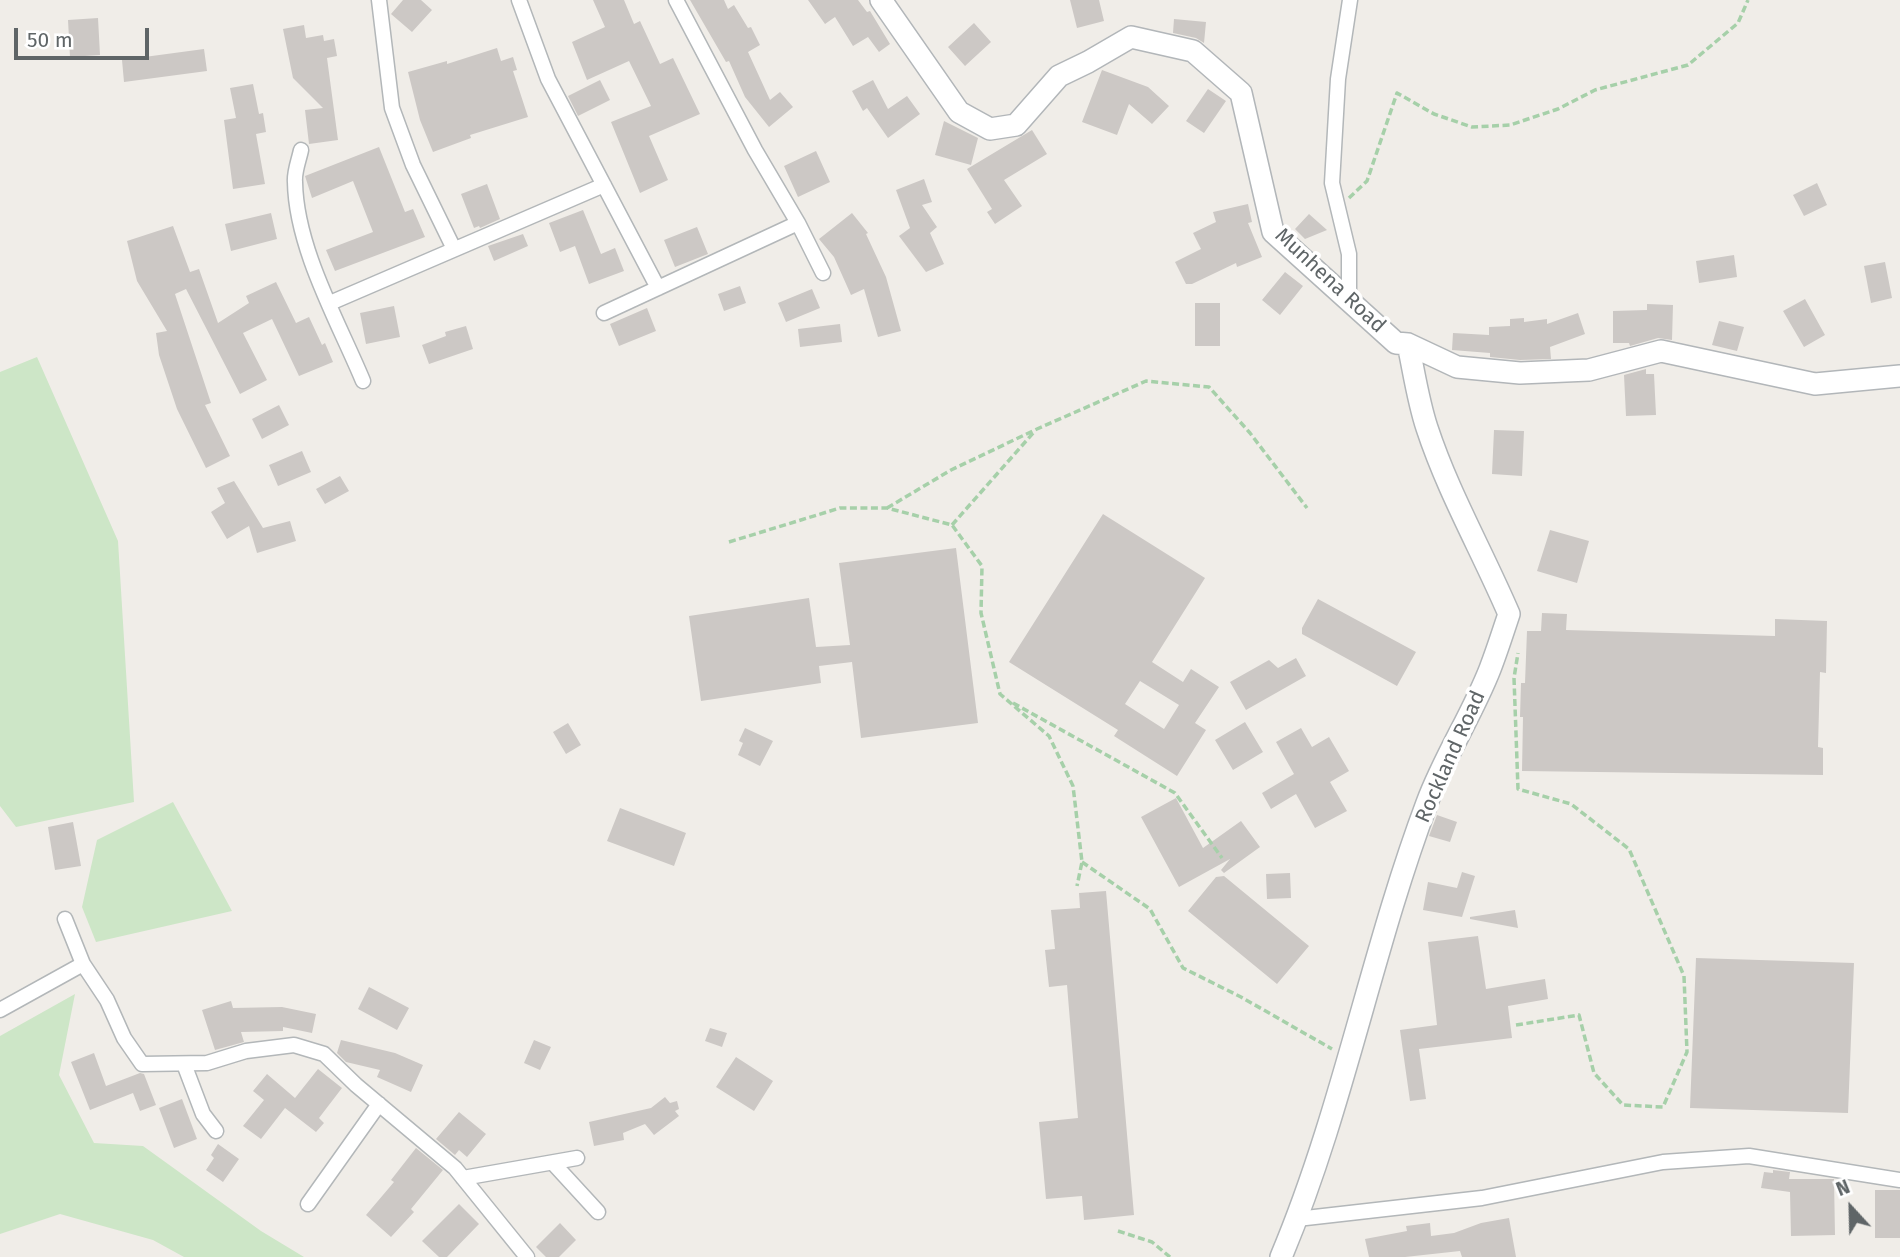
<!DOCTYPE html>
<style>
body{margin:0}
#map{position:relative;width:1900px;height:1257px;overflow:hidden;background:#f0ede8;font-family:"Fira Sans",sans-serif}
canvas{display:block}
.north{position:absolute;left:1816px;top:1173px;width:70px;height:70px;-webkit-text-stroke:5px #fff;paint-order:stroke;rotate:338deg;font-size:19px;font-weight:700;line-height:28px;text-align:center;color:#5f6567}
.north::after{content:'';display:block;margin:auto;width:24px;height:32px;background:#5f6567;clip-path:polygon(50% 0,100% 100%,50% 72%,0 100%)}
.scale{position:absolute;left:14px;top:28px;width:135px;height:32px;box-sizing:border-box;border:4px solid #5f6567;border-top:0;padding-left:9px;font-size:21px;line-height:24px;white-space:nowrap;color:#5f6567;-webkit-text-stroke:5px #fff;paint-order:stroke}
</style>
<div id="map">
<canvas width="1900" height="1257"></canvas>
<div class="north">N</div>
<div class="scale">50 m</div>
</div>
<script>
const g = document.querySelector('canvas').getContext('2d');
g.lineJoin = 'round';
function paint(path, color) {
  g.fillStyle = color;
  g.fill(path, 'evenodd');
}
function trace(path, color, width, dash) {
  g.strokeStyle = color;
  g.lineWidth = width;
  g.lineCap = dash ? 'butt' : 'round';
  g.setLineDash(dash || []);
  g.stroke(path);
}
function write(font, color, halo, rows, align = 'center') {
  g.font = font + ' "Fira Sans",sans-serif';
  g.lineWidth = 7;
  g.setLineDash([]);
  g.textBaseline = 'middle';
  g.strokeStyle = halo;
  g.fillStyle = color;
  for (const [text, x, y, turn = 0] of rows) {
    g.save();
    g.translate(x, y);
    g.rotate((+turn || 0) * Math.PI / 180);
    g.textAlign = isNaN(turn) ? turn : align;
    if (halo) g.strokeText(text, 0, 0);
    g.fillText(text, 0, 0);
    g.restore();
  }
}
paint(new Path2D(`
 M37,357L118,541L134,802L16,827L0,806V372Z
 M173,802L232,911L96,942L82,907L97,840Z
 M75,994L59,1075L94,1143L143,1146L261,1231L304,1257H184L153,1240L60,1214L0,1234V1036Z`), '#cde6c7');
paint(new Path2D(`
 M403,0H421L432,10L412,32L391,14Z
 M593,0H624L634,24L640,21L660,64L673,58L700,114L649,136L668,180L640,193L611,122L651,106L629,61L587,80L572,42L605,27Z
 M690,0H724L728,9L734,5L748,28L751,27L760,45L748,52L770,100L780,92L793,107L769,127L745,97L729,61L726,62Z
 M808,0H858L867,12L870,11L890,44L879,52L868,37L853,46L835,17L825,24Z
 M1070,0H1099L1104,21L1077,28Z
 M98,18L100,55L70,57L68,20Z
 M1174,19L1206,22L1204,43L1196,38L1173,33Z
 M974,23L991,42L965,66L948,47Z
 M304,25L306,38L323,35L324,41L334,39L337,56L327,58L338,140L309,144L305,110L323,108L293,78L283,29Z
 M497,48L501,61L513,57L517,70L513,71L528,117L470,135L471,138L433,152L420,120L408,72L447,61V64Z
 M204,49L207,71L124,82L122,60Z
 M1102,70L1148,87L1169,106L1152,124L1129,104L1117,135L1082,122Z
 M600,80L610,100L578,116L568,96Z
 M873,80L888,109L907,96L920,114L888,138L867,108L863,111L852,91Z
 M253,84L259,114L263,113L266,132L256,134L265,184L233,189L224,120L236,118L230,88Z
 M1208,89L1226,101L1204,133L1186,121Z
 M944,121L978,138L971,165L935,155Z
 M1032,130L1047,154L1004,180L1022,206L995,224L987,212L992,209L967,169Z
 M379,147L405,212L413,209L425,237L335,271L326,250L373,232L353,181L312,198L305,176Z
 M816,151L830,182L798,197L784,166Z
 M924,179L932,202L922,205L937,227L930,233L944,264L926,272L899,236L910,228L896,190Z
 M1817,183L1827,205L1804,216L1793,195Z
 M487,184L500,219L480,228L479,226L474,228L461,194Z
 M1248,204L1252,222L1248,223L1262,257L1237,267L1236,263L1192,284H1186L1175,262L1201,249L1193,233L1216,222L1213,212Z
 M583,210L601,254L615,248L624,271L589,284L575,246L560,252L549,223Z
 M271,213L277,239L231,251L225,224Z
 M852,213L868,233L866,234L886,277L901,331L878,337L864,289L851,295L834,257L819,239Z
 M1309,214L1327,230L1305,239L1295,229Z
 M173,226L190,272L199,269L218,323L249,303L246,296L276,282L296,323L309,317L322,345L325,343L333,362L299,376L272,319L243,333L267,380L240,394L186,289L175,294L211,403L205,405L230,456L206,468L177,409L159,355L156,333L167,331L137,281L127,241Z
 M697,227L708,254L675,267L664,240Z
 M523,234L528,246L494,261L488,246Z
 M1734,255L1737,277L1699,283L1696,261Z
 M1885,262L1892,298L1871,303L1864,266Z
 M1285,272L1303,286L1280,315L1262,300Z
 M740,286L746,303L724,311L718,294Z
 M812,289L820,308L786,322L778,303Z
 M1805,299L1825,335L1804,347L1783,311Z
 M1195,303H1220V346H1195Z
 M1647,304L1673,305L1672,340L1658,338L1630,346L1629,343H1613V311L1647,310Z
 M394,306L400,337L366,344L360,313Z
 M647,308L656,331L619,346L610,324Z
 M1578,313L1585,334L1550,347L1551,359L1520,360L1490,357V353L1452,350L1453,333L1489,335V327L1510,326V319L1524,318V322L1547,319V324Z
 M1719,321L1744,327L1737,351L1712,345Z
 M840,324L842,342L800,347L798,329Z
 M466,326L473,349L429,364L422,345L446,336L445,332Z
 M1646,369V374H1654L1656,415L1626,416L1624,375Z
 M279,405L289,425L262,439L252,419Z
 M1494,430L1524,431L1522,476L1492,474Z
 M302,451L311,472L278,486L269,465Z
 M340,476L349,491L325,504L316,489Z
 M234,481L263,528L290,521L296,541L257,553L249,526L227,539L211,512L225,503L217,488Z
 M1103,514L1205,578L1152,662L1183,682L1191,669L1219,687L1195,723L1206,730L1177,776L1114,736L1118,730L1009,662ZM1140,681L1179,705L1164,729L1125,704Z
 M1550,530L1589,541L1577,583L1537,571Z
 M956,548L978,723L861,738L852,662L819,666L821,683L701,701L689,616L809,598L816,647L850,645L839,563Z
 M1318,599L1416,652L1397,686L1302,634V628Z
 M1542,613L1567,614L1566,630L1775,636V619L1827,621L1826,673L1820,672L1818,747L1823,748V775L1522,771L1523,717H1520L1521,683H1525L1527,631H1541Z
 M1296,658L1306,676L1246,710L1230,682L1269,660L1278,668Z
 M1245,722L1263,752L1233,770L1215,740Z
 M568,723L581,745L566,754L553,732Z
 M745,728L773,741L760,766L738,755L743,743L739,741Z
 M1301,728L1312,747L1329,737L1349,771L1330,782L1347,811L1315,828L1296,794L1271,809L1262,793L1294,774L1276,742Z
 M1176,798L1203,848L1241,821L1260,847L1224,873L1221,870L1230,859L1179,887L1141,817Z
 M620,808L686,833L674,866L607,841Z
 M1437,815L1457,822L1450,842L1429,836Z
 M73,822L81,866L55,870L48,827Z
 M1462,872L1475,876L1462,917L1423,910L1428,882L1457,888Z
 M1290,873L1291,898L1267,899L1266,874Z
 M1224,876L1309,946L1277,984L1188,911L1216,877Z
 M1106,891L1134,1215L1084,1220L1082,1196L1046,1199L1039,1122L1078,1118L1067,985L1049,987L1045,950L1055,949L1051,910L1080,908L1079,893Z
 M1515,910L1518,928L1470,919V917Z
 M1478,936L1486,989L1545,979L1548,999L1508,1006L1512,1038L1419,1049L1426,1099L1410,1101L1400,1030L1437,1025L1428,942Z
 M1696,958L1854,963L1848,1113L1690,1108Z
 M369,987L409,1008L397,1030L358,1009Z
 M231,1001L233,1008L282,1007L316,1014L312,1033L283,1027V1031L241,1032L244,1042L215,1050L202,1010Z
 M710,1028L727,1033L722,1047L705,1041Z
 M341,1040L395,1053L423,1065L411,1092L377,1077L380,1070L346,1062L337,1053Z
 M534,1040L551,1047L540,1070L524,1063Z
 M94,1053L106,1086L140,1073L144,1074L156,1105L140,1111L133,1093L90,1110L71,1062Z
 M736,1057L773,1081L754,1111L716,1087Z
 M318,1069L342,1088L319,1118L324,1123L316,1132L285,1108L261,1139L243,1126L264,1100L253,1091L267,1074L295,1098Z
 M665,1097L670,1103L677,1101L679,1109L675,1111L679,1116L654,1135L645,1124L623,1133L624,1140L594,1146L589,1122L651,1108Z
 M182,1099L197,1139L174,1148L159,1108Z
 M459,1112L486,1134L467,1157L459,1150L455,1155L436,1139Z
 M218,1144L239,1159L223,1182L206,1170L214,1158L211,1155Z
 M416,1148L443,1170L411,1209L414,1212L391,1237L366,1215L394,1182L391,1180Z
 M1773,1170L1790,1172L1789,1179H1834L1835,1235L1791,1236L1790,1192L1761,1188L1764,1172L1773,1173Z
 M1875,1190H1900V1238H1875Z
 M459,1204L479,1224L447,1257H439L422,1241Z
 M1509,1218L1516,1257H1462L1460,1251L1405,1257H1369L1365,1239L1407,1231L1406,1226L1430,1223L1431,1236L1454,1233L1481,1223Z
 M560,1223L576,1240L559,1257H546L536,1247Z`), '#ccc8c5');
const street = new Path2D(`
 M379,0L392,108L413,165L454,249
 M519,0L548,79L658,288
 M676,0L755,150L798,223L823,273
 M301,150C299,160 294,172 295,182C296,248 338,321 363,381
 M1349,302V254L1332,183L1338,79L1350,0
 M330,303L604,185
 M604,313L798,223
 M83,964L107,1000L124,1038L142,1064L207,1063L246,1051L294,1045L324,1054L356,1085L455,1168L527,1257
 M0,1010L83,964L65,919
 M184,1064L203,1114L216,1131
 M553,1163L598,1212
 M463,1178L577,1158
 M308,1204L379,1104
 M1297,1219L1482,1198L1663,1162L1749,1156L1900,1180`);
const secondary = new Path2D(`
 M881,0L959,112L990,129L1016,125L1059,76L1088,62L1131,37L1193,51L1241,93L1273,232L1396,343L1408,344L1457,367L1520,373L1589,370L1661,351L1815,384L1900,376
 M1281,1257C1343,1110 1371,952 1427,803C1444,757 1472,715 1490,669C1497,651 1503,632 1509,614C1482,551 1448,492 1427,428C1418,401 1414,372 1408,344`);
trace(street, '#b3b7b9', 17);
trace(secondary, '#b2b6b9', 24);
trace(new Path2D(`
 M1349,198L1367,181L1397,93L1434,114L1472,127L1510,125L1558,109L1595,90L1688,65L1738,23L1748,0
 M887,508L951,470L1037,429L1146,381L1209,387L1250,433L1307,508
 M952,525L1034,432
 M729,542L840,508H887L952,525L982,566L981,613L1000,694L1049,736L1073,786L1082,862L1077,886
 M1013,703L1175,793L1222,858
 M1082,862L1150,909L1183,968L1241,997L1332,1049
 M1516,1025L1579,1015L1594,1073L1623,1105L1663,1107L1687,1052L1684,976L1629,849L1571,804L1518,789L1514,678L1518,653
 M1118,1231L1152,1242L1170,1257`), '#a6d0a9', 3.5, [7, 3.5]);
trace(street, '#fff', 14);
trace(secondary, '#fff', 21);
write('21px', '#5f6567', '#fff', [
 ["Munhena Road",1330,281,43],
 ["Rockland Road",1451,757,-66]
]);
</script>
